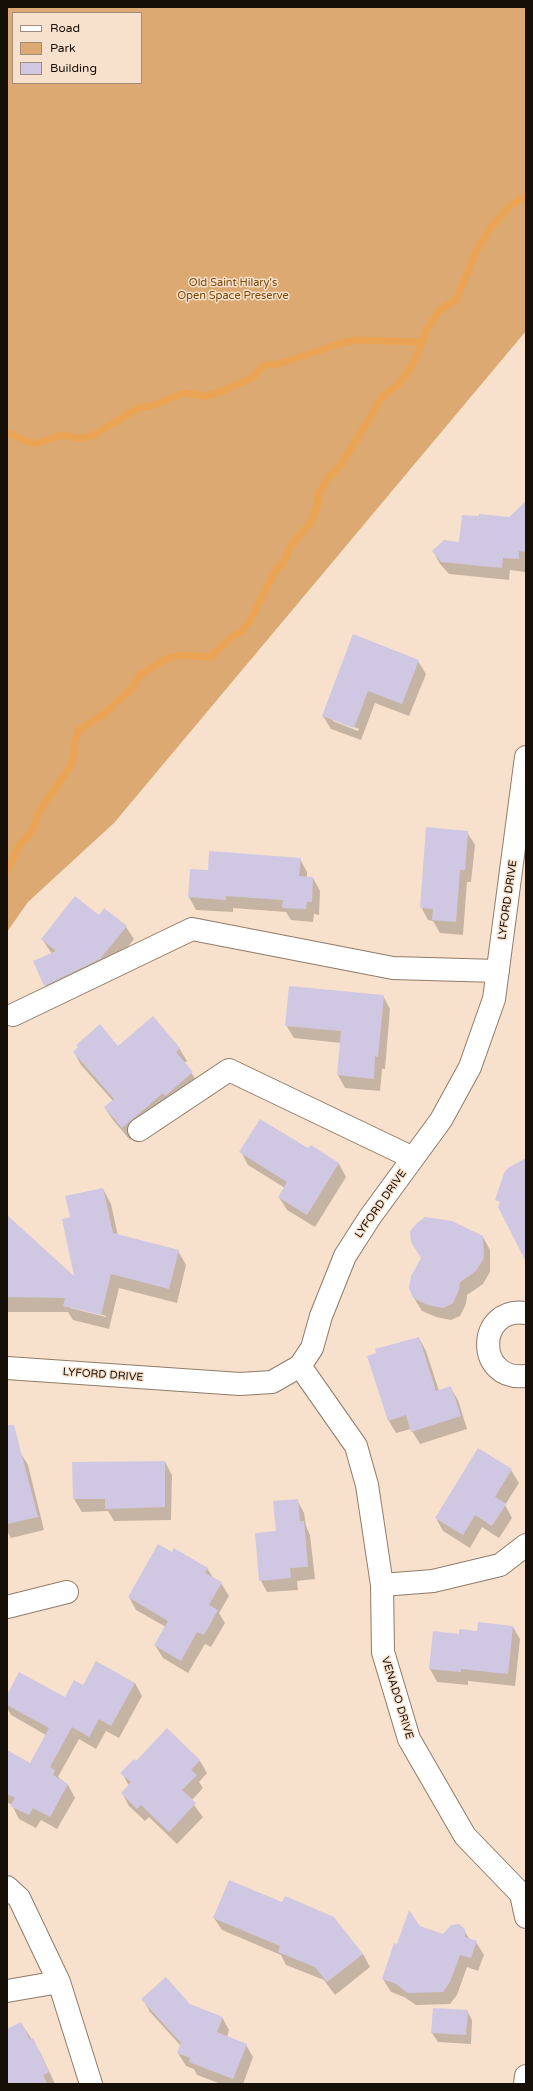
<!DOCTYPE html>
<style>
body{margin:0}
#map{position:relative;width:533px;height:2091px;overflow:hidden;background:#f7e1cc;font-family:"Varela Round",sans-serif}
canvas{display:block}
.frame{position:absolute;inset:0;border:8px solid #160f08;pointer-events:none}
.legend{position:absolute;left:12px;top:12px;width:130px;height:72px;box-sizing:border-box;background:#f7e1cc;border:1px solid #9d8d7e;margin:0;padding:5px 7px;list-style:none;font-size:12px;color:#160f08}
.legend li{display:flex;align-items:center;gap:8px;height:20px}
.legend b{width:20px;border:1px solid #9d8d7e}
</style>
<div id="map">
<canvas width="533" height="2091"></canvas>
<div class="frame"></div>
<ul class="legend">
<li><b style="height:5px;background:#fff"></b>Road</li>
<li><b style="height:11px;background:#dda972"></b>Park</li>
<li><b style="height:11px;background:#d0c8e3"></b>Building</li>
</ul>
</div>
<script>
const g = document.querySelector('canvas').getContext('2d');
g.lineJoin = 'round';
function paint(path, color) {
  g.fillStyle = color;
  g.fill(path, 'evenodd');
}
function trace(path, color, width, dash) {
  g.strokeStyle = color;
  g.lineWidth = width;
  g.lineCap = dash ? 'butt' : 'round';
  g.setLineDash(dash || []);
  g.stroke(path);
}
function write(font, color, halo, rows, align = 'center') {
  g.font = font + ' "Varela Round",sans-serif';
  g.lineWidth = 3;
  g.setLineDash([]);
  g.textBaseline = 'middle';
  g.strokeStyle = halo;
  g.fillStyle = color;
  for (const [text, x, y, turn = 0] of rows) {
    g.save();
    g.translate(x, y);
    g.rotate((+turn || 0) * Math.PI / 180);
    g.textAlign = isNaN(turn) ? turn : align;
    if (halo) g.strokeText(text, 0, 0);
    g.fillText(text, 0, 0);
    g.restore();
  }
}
paint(new Path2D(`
 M7,7H526V331L114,823L28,902L7,932ZM13,13H141V83H13Z`), '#dda972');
paint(new Path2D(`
 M526,504L525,572L510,570L509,580L449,574L440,564L433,551L460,543L480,517L509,518Z
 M418,661L426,674L409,716L375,703L361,740L331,729L323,716ZM333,719L359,729L358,731L333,721Z
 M467,832L475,845L471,882H467L463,935L440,933L433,921L428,920L421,907Z
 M300,859L307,872V878H313L320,891L319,915L314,914L313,922L291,920L286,912L233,908V912L196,910L189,897L209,871Z
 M99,916L126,927L134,939L108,972L52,998L34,961L52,954L42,939Z
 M383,996L390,1009L385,1069H382L380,1091L345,1088L338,1075L341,1043L294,1038L286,1025Z
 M118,1047L179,1048L187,1061L184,1063L200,1085L171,1105L130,1140L113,1120L105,1108L113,1101L81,1065L74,1052Z
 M311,1146L339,1164L346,1177L315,1227L287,1210L279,1197L285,1188L248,1165L241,1152L309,1150Z
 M103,1189L111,1204L118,1236L178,1251L186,1265L177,1303L119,1288L109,1329L73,1320L68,1312H7V1216L75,1279L71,1218ZM70,1306L106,1316V1317L70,1308Z
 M483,1237L490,1250V1272L483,1284L467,1295L466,1304L460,1316L451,1320L436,1317L422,1311L414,1298Z
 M419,1338L426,1351L439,1391L450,1387L458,1400L467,1429L420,1444L411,1429L396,1433L389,1421Z
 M7,1452H20L28,1465L44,1530L11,1538L7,1531Z
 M165,1462L172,1475L171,1520L114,1521L108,1511L82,1512L74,1499Z
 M511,1470L519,1483L505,1505L512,1518L499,1538L482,1527L470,1548L443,1531L436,1518Z
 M297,1500L304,1513L306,1526L310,1535L315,1579L297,1581L298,1590L267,1592L260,1579Z
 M172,1553L207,1568L213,1578L221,1583L229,1596L219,1613L225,1623L211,1647L205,1644L188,1673L163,1658L155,1645L166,1627L136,1610L129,1597Z
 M513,1627L520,1639L515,1686L468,1681V1685L437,1682L430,1669L459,1635Z
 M135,1683L142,1696L119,1738L106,1731L96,1749L79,1739L58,1777L68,1785L75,1798L57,1829L41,1820L36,1828L19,1819L12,1805L7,1802V1751L31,1764L46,1735L11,1715L7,1708V1697L65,1698L84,1687Z
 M167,1730L200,1761L207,1773L199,1782L203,1788L191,1801L203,1817L177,1844L149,1817L145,1821L129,1806L122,1793L129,1786L122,1773L136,1762Z
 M214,1918L363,1954L370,1967L335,1995L324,1980L286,1965L281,1955L222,1930Z
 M464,1930L470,1940L476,1942L484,1955L478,1971L467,1967L457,1995L450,2004L416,2005L404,1997L391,1992L383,1979L398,1945Z
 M143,1999L190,2005L222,2017L229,2030L227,2037L246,2045L253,2057L243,2084H221L197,2075L194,2069L186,2066L178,2053L181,2046L150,2012Z
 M467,2011L472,2020L471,2044L438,2042L432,2033Z
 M21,2023L40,2052L55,2084H7V2029Z`), '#0003');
trace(new Path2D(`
 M7,432L28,442L39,443L61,435L78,438L92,436L138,408L155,405L183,393L203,396L218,393L253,377L264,365L279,364L338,344L357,340L421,342
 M7,872L18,847L32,831L38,813L70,767L74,755V744L78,731L106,712L133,687L140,675L166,659L181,655L211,657L230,638L242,631L250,621L274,573L284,562L291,545L311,522L317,508L318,494L329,477L341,465L384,394L397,386L412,366L427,329L440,310L456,300L478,247L492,226L510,206L526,196`), '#eaa454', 7);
paint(new Path2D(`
 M526,501V552L519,551V559L503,558L502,568L441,562L432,551L444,540L459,542L462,515L479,516V514L509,517Z
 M353,634L419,660L402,704L368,691L354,728L322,716Z
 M426,827L468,831L465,870H460L456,922L432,920L433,909L420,908Z
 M209,851L301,858L299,876L313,877L312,902H307L306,909L282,908L283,900L226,896V900L188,897L190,869L208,870Z
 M75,896L99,915L104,908L127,926L100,959L44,986L33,961L56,951L41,939Z
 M289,986L384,995L378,1057L375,1056L374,1079L337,1075L341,1031L285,1026Z
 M153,1016L180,1048L176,1052L193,1072L165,1096L163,1093L122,1128L104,1107L114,1099L73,1052L78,1047L76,1045L100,1024L118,1046Z
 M260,1119L308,1148L311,1145L339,1163L307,1215L278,1197L287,1182L239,1152Z
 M526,1158V1262L498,1207L500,1202L495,1200L504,1173L508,1168Z
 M103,1188L113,1233L179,1250L169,1289L111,1274L101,1315L63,1306L65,1298L7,1297V1215L74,1276L62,1219L70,1217L65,1196Z
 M425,1217L452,1221L483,1236L484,1258L476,1271L460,1282L459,1290L453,1303L443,1308L428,1305L413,1298L409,1288L411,1276L421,1258L411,1242L410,1231L418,1222Z
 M419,1337L436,1391L451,1386L461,1416L411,1432L406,1415L388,1421L367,1356L376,1353L375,1349Z
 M7,1425H14L38,1517L7,1524Z
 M478,1448L512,1469L495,1497L506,1504L492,1526L475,1515L463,1535L435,1518Z
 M165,1461V1507L105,1509V1499H73L72,1462Z
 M298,1499L300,1521H304L308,1567L290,1568L291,1578L259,1581L255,1533L276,1531L273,1501Z
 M158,1544L172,1552L174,1548L208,1568L205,1573L222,1582L209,1605L218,1610L204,1635L197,1632L181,1661L154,1645L168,1621L128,1597Z
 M478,1622L513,1626L508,1674L461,1669V1672L429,1669L433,1631L459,1634V1629L477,1631Z
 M96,1661L135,1683L111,1726L99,1719L89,1737L72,1727L50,1767L55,1770L53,1775L68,1784L50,1817L33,1808L29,1815L10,1806L15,1798L7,1794V1750L30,1763L49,1728L7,1705V1695L19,1672L65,1697L74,1680L83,1685Z
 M167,1728L200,1760L191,1770L197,1775L182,1790L196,1803L169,1832L141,1805L137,1809L121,1793L131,1782L120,1773L134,1759L136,1761Z
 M229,1880L282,1902L285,1896L334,1917L363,1954L327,1982L315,1967L278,1952L280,1946L213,1918Z
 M409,1910L420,1926L443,1934L451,1925L459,1924L465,1929V1937L477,1941L471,1958L460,1955L450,1982L443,1992L408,1993L396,1984L382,1979L394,1943L397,1944Z
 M166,1977L190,2004L223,2017L217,2032L247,2044L233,2079L189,2062L190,2058L177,2053L181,2043L141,1999Z
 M433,2008L468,2010L466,2035L431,2033Z
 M21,2022L30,2040L33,2038L49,2072L43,2075L47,2084H7V2029Z`), '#d0c8e3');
const minor = new Path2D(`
 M13,1015L192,929L393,968L498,971
 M139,1130L229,1070L413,1158
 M526,1313C476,1306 475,1382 526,1376
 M300,1366L356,1446L367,1485L382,1585L383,1652L409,1739L465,1836L521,1894L526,1917
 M7,1368L240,1384L272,1382L300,1366L312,1348L321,1316L345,1256L370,1217L441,1120L470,1067L494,999L526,757
 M382,1585L433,1581L500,1565L526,1545
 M7,1607L67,1592
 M7,1887L19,1898L59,1982L91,2084
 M7,1991L59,1982
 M525,2084L526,2076`);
trace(minor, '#8f7b68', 24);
trace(minor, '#fff', 22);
write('11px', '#784a0c', '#f7e1cc', [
 ["Old Saint Hilary's",233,283],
 ["Open Space Preserve",233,296]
]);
write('11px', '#160f08', '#f7e1cc', [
 ["LYFORD DRIVE",508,900,-82],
 ["LYFORD DRIVE",381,1204,-55],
 ["LYFORD DRIVE",103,1375,4],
 ["VENADO DRIVE",397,1698,73]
]);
</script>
